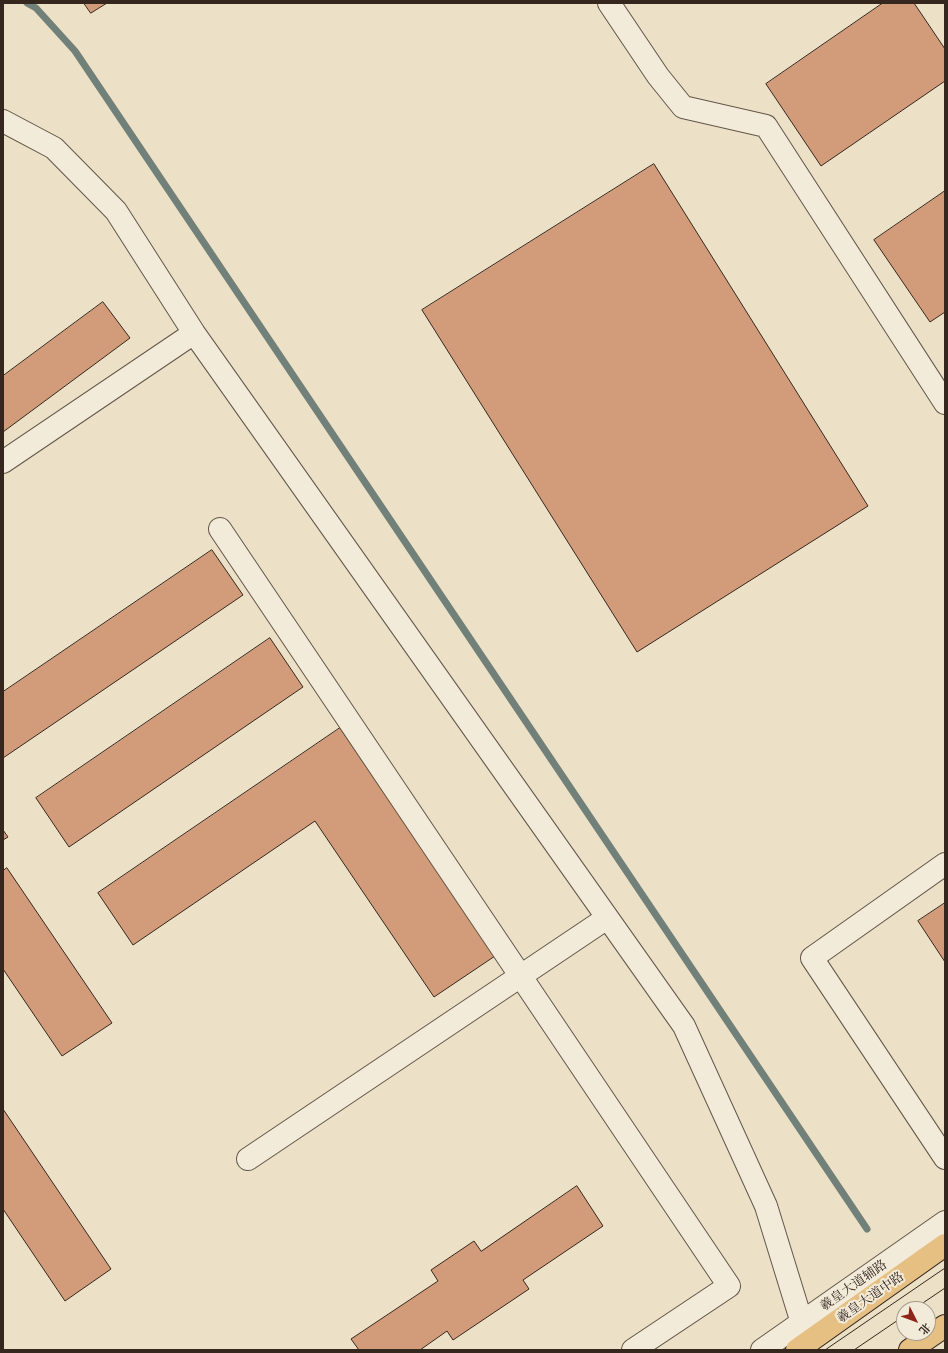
<!DOCTYPE html>
<meta charset="utf-8">
<style>
body{margin:0}
#map{position:relative;width:948px;height:1353px;overflow:hidden;background:#ece0c6;font-family:"Libre Bodoni","Noto Serif SC",serif}
canvas{display:block}
.frame{position:absolute;inset:0;border:4px solid #35271e;pointer-events:none}
.north{position:absolute;left:896px;top:1301px;width:40px;height:40px;box-sizing:border-box;background:#f3ebda;border:1px solid #a79d8f;border-radius:50%;rotate:132deg;font-size:11px;font-weight:700;line-height:16px;text-align:center;color:#35271e}
.north::after{content:'';display:block;margin:auto;width:14px;height:18px;background:#8f2418;clip-path:polygon(50% 0,100% 100%,50% 72%,0 100%)}
</style>
<div id="map">
<canvas width="948" height="1353"></canvas>
<div class="frame"></div>
<div class="north">北</div>
</div>
<script>
const g = document.querySelector('canvas').getContext('2d');
g.lineJoin = 'round';
function trace(path, color, width, dash) {
  g.strokeStyle = color;
  g.lineWidth = width;
  g.lineCap = dash ? 'butt' : 'round';
  g.setLineDash(dash || []);
  g.stroke(path);
}
function paint(path, color) {
  g.fillStyle = color;
  g.fill(path, 'evenodd');
}
function write(font, color, halo, rows, align = 'center') {
  g.font = font + ' "Libre Bodoni","Noto Serif SC",serif';
  g.lineWidth = 4;
  g.setLineDash([]);
  g.textBaseline = 'middle';
  g.strokeStyle = halo;
  g.fillStyle = color;
  for (const [text, x, y, turn = 0] of rows) {
    g.save();
    g.translate(x, y);
    g.rotate((+turn || 0) * Math.PI / 180);
    g.textAlign = isNaN(turn) ? turn : align;
    if (halo) g.strokeText(text, 0, 0);
    g.fillText(text, 0, 0);
    g.restore();
  }
}
trace(new Path2D(`
 M27,3L36,8L75,51L867,1229`), '#718179', 7);
const building = new Path2D(`
 M84,3H107L91,13Z
 M883,3H914L945,49V81L821,166L766,84Z
 M654,164L868,506L637,652L422,310Z
 M945,191V312L930,322L874,240Z
 M103,302L130,338L3,432V376Z
 M212,550L243,595L3,758V692Z
 M270,638L303,687L69,847L36,798Z
 M340,728L495,956L434,997L315,821L133,945L98,893Z
 M3,830L8,837L3,840Z
 M7,868L112,1023L62,1056L3,969V871Z
 M945,903V962L918,921Z
 M3,1109L111,1269L65,1301L3,1209Z
 M577,1186L603,1226L523,1280L529,1289L453,1340L447,1331L420,1350H359L351,1339L438,1281L431,1270L474,1241L481,1251Z`);
paint(building, '#d29c7b');
trace(building, '#35271e', 1);
const minor = new Path2D(`
 M609,3L658,76L683,107L766,126L945,403
 M3,121L54,148L116,211L194,333L684,1026L766,1206L802,1323L809,1342
 M3,462L194,333
 M220,529L729,1286L633,1350
 M945,864L812,958L945,1158
 M248,1159L607,918
 M762,1350L945,1222`);
const major = new Path2D(`
 M797,1350L945,1245
 M910,1350L945,1326`);
trace(minor, '#635548', 24);
trace(major, '#35271e', 24);
trace(minor, '#f3ebda', 22);
trace(major, '#e6c083', 22);
trace(new Path2D(`
 M914,1309L945,1288
 M825,1350L945,1268
 M854,1350L904,1316`), '#35271e', 1);
write('13px', '#35271e', '#f3ebda', [
 ["羲皇大道辅路",854,1286,-35],
 ["羲皇大道中路",871,1298,-35]
]);
</script>
